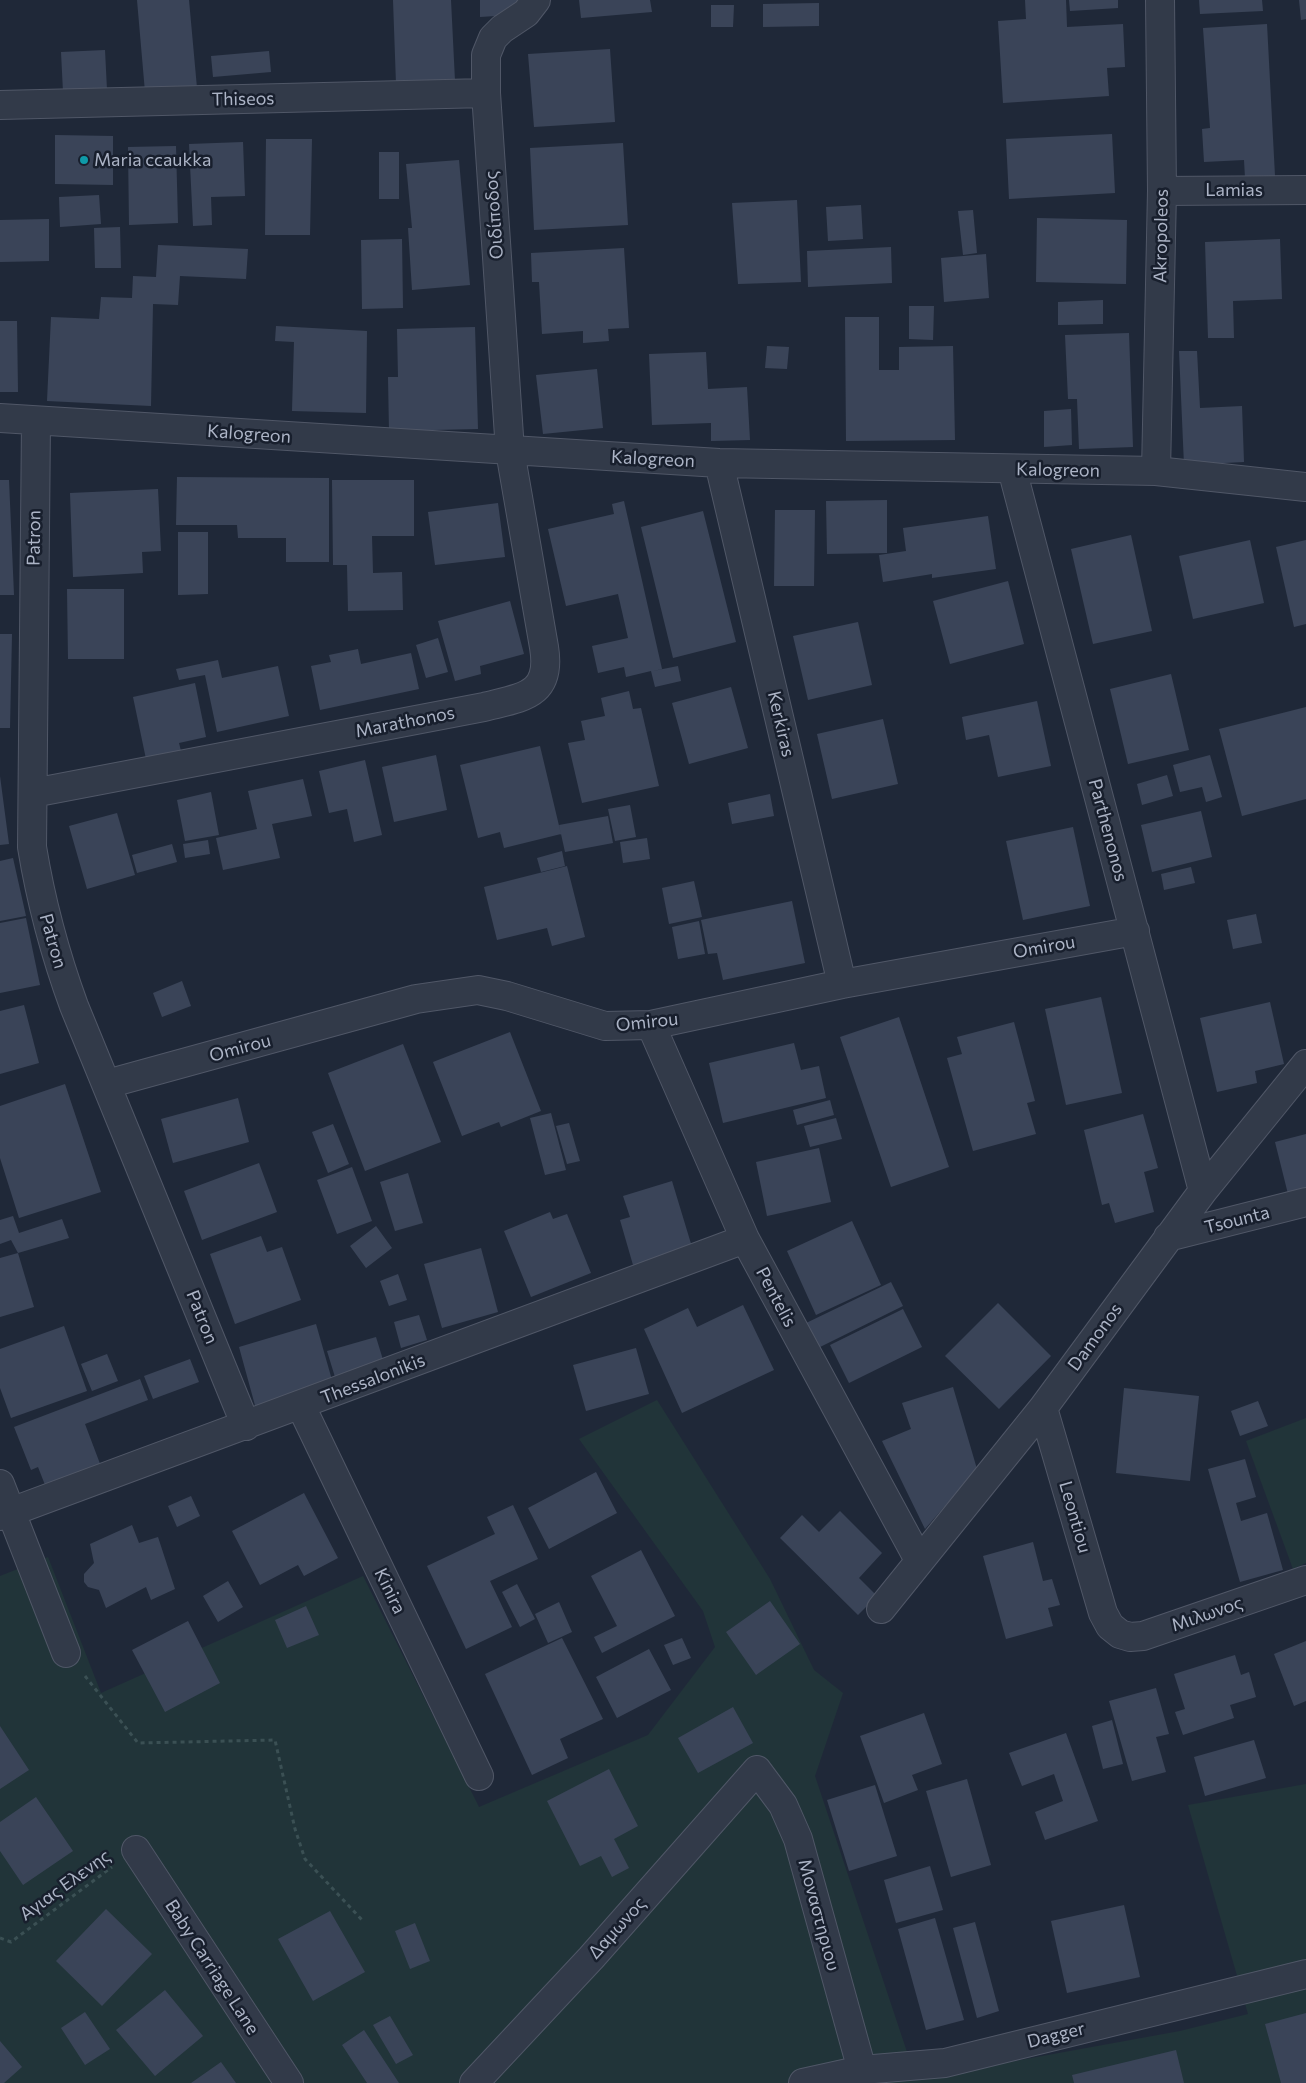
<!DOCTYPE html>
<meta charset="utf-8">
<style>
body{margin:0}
canvas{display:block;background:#1f2838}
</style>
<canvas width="1306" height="2083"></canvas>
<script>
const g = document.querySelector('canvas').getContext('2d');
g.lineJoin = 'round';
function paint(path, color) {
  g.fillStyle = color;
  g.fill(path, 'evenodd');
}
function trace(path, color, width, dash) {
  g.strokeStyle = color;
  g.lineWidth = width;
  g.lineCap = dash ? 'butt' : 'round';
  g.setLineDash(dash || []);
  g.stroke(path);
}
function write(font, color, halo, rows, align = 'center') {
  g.font = font + ' Commissioner,sans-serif';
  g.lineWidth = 5;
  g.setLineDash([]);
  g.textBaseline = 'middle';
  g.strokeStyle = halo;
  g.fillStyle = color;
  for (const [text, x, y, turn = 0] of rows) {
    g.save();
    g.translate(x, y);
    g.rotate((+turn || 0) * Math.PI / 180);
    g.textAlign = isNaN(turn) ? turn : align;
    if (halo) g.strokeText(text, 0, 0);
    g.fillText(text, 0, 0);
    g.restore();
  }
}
paint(new Path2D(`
 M657,1400L770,1579L814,1670L843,1693L815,1776L916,2079L1180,2031L1248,2014L1188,1805L1306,1784V2083H0V1576L48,1557L101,1693L363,1576L479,1807L648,1735L715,1647L703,1611L579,1439Z
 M1306,1418V1563L1293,1569L1246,1441Z`), '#213439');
paint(new Path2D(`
 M137,0H189L197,88L145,92Z
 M393,0H451L455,81L396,84Z
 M480,0H527L511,15L480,17Z
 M579,0H650L652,12L581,18Z
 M1025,0H1066L1067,27L1123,24L1125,67L1107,68L1109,96L1003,103L998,21L1026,19Z
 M1069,0H1118V8L1070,11Z
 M1199,0H1262L1263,11L1200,14Z
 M1299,0H1306V19L1301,20Z
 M819,3V26L763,27V4Z
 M711,5H734L733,27H711Z
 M1267,24L1275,176L1245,178L1244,160L1204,162L1202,129L1210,128L1203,28Z
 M610,49L615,122L534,127L528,54Z
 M105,50L107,90L63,92L61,52Z
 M269,51L271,72L213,77L211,56Z
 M1112,134L1115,193L1009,199L1006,139Z
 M55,135L113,136V185L55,184Z
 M266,139H312L310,235H265Z
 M243,142L245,196L211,197L212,225L193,226L189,144Z
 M623,143L628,225L534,230L530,148Z
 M176,146L178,223L129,225L128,147Z
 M379,152H399V199H379Z
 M459,160L470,285L412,290L408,228H412L406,164Z
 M99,195L101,224L60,227L59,197Z
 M797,200L801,282L738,284L732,203Z
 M861,205L863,239L828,241L826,207Z
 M973,210L977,253L963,255L958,211Z
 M1037,218L1127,220L1126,284L1036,282Z
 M49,219V261L0,262V220Z
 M120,227L121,268H95L94,228Z
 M402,239L403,308L362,309L361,240Z
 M1280,239L1282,299L1233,301L1234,338H1208L1205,242Z
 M158,245L248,249L246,279L180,276L178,305L153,304L151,406L47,401L51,317L99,319L101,297L132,298L133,276L156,277Z
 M891,247L892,283L808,287L807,251Z
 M624,248L629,328L608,329L609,341L583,343V331L542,334L539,282H532L531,253Z
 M986,254L989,298L944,302L941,258Z
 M1103,300V324L1058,325V302Z
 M909,306H934L933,340L909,339Z
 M845,317H879V370H899V347L953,346L955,440L846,441Z
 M0,321H17L18,392H0Z
 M276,326L367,331L366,413L292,411L294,342L275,341Z
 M475,327L478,429L389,431L388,377H398L397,329Z
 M1129,333L1133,447L1079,449L1077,399H1068L1065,335Z
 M767,346L789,347L787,369L765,368Z
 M1179,351H1197L1200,408L1242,406L1244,462L1184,465Z
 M706,352L708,389L747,387L750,440L711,441V423L652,425L649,354Z
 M597,369L603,428L543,434L536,375Z
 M1071,409L1072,445L1044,447V411Z
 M177,477L329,478V562H286V538H238L237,525H176Z
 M0,480H9L14,595H0Z
 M332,480H414V536H372L373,573L402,572L403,610L348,611L347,565H333Z
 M158,489L161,551L142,552L143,573L73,577L70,493Z
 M887,500V553L827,554L826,501Z
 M624,501L662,669L653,671L678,666L681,681L655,687L651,671L626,677L624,667L598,673L592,646L628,638L618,594L566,606L548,529L614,514L612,504Z
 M498,503L505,557L435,565L428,512Z
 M775,510H815L814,586H774Z
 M703,511L736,642L673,658L641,527Z
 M988,516L996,569L932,578V574L883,582L879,555L906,551L903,528Z
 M178,532H208V594L178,595Z
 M1131,535L1152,631L1093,644L1071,549Z
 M1250,540L1264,603L1193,619L1179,556Z
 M1306,540V624L1294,627L1276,547Z
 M1008,581L1024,644L950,664L933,601Z
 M67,589H124V659H68Z
 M510,601L524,654L480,666L481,674L455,681L438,621Z
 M858,622L872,685L808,700L793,636Z
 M0,634H12L10,728H0Z
 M438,638L448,672L426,678L416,645Z
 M358,649L361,664L411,653L419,689L320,710L311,666L331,662L329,655Z
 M218,660L222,678L278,666L289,716L217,732L205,675L179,680L176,669Z
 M1171,674L1189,750L1128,764L1110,689Z
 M195,683L206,737L179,743L181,751L146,759L133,697Z
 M731,687L748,748L689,764L672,703Z
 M629,691L633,709L641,708L659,786L582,803L568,743L585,740L581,721L605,716L601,698Z
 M1037,701L1051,766L998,777L989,735L966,740L962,717Z
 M1306,707V799L1242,816L1219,729Z
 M883,719L898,784L832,799L817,734Z
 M540,746L561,834L504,848L500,832L478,838L460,765Z
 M436,755L447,810L394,822L382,767Z
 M1210,755L1222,797L1206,802L1202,787L1180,792L1173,765Z
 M365,760L382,835L354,842L347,809L329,813L319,771Z
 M1167,775L1173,796L1142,805L1137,784Z
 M0,776L9,844L0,845Z
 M303,779L312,816L272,824L280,858L223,870L216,838L257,829L248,791Z
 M211,792L219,835L185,841L177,800Z
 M770,794L774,816L732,824L728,803Z
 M630,805L636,837L615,841L608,809Z
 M1201,811L1212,857L1152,872L1141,825Z
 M117,813L135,875L87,889L69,826Z
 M608,816L613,843L565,852L559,825Z
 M1073,827L1090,906L1023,920L1006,841Z
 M647,838L650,859L623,863L620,842Z
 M208,840L210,854L185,858L183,844Z
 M172,844L177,862L137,873L132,855Z
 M562,851L565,866L541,872L537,858Z
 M13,858L26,916L0,921V861Z
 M567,866L585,937L552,946L547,928L497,940L484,887Z
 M1191,867L1195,883L1164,890L1161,874Z
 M694,881L702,917L669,924L662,888Z
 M792,901L805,963L723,980L717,953L708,954L701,920Z
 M1256,914L1262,943L1233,949L1227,920Z
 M26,918L40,985L0,993V923Z
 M699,921L705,954L678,959L672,927Z
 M182,981L191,1006L162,1017L153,993Z
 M1101,997L1122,1093L1066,1105L1045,1009Z
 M1270,1002L1284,1064L1255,1071L1257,1083L1217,1092L1200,1018Z
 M24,1005L39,1063L0,1074V1011Z
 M899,1017L949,1167L891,1187L840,1037Z
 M1014,1022L1035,1101L1027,1103L1036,1134L973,1151L947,1058L962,1054L957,1037Z
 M510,1032L541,1111L501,1127L499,1122L462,1136L433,1062Z
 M794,1043L801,1070L819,1066L826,1098L723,1123L709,1063Z
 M403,1044L441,1142L365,1171L328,1073Z
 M65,1084L101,1192L19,1218L0,1158V1106Z
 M238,1098L249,1142L173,1163L161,1119Z
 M830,1100L834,1115L797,1125L793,1110Z
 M551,1113L566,1170L545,1175L530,1118Z
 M1143,1114L1158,1168L1144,1172L1154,1212L1115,1223L1109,1203L1102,1205L1084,1130Z
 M836,1118L842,1139L810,1147L804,1126Z
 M569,1123L580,1161L567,1164L556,1126Z
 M333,1124L349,1164L328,1173L312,1132Z
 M1306,1134V1189L1288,1194L1275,1142Z
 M819,1148L831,1202L767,1216L756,1162Z
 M259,1163L277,1212L202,1240L184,1191Z
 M352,1167L372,1221L337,1234L317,1180Z
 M408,1173L423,1223L395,1231L380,1182Z
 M672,1181L692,1247L633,1265L620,1220L630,1217L623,1196Z
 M550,1212L553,1219L567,1214L591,1273L531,1297L504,1231Z
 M13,1216L19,1233L62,1219L69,1238L18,1253L34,1307L0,1317V1258L18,1253L11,1240L0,1244V1220Z
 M852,1221L881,1285L816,1315L787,1251Z
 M376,1226L392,1248L366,1268L350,1246Z
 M261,1236L267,1252L282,1247L301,1300L235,1324L210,1254Z
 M481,1248L498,1312L442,1328L424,1264Z
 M398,1274L407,1300L389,1306L380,1281Z
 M891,1282L903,1306L814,1350L802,1325Z
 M998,1303L1051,1356L999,1409L945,1356Z
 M743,1305L774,1370L682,1413L644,1329L688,1308L697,1327Z
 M903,1309L922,1347L849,1383L830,1345Z
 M419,1315L427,1340L401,1348L394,1322Z
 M316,1324L334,1387L256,1409L239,1347Z
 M64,1326L87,1391L11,1418L0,1388V1349Z
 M376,1337L384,1363L335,1377L327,1351Z
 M636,1348L649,1394L586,1411L573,1365Z
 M107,1354L118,1381L92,1391L81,1364Z
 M190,1359L199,1382L153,1399L144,1376Z
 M140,1379L148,1400L85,1424L102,1469L47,1490L38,1467L31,1470L14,1427Z
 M953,1387L977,1469L925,1529L882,1441L911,1429L902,1403Z
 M1124,1388L1199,1396L1190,1481L1116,1473Z
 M1258,1401L1268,1426L1240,1436L1231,1411Z
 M1245,1459L1256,1497L1236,1503L1241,1521L1267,1513L1283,1570L1240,1582L1208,1469Z
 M596,1472L617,1513L549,1549L528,1508Z
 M304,1493L338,1558L304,1576L298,1565L260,1585L232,1531Z
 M191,1496L200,1516L177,1527L168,1506Z
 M513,1505L538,1559L490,1581L512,1627L466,1649L427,1566L495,1534L487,1517Z
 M840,1511L882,1553L859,1578L877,1596L858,1615L780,1538L802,1515L819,1532Z
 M132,1525L139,1543L158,1537L175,1589L151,1600L146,1587L106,1608L99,1590L88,1587L84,1582V1574L94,1563L90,1544Z
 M1033,1542L1043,1581L1052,1579L1060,1605L1048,1608L1053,1626L1006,1639L983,1556Z
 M641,1550L675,1616L602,1653L594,1637L617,1626L591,1576Z
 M228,1581L243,1607L218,1622L203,1596Z
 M517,1584L535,1619L520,1627L502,1592Z
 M770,1601L800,1644L756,1675L726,1632Z
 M559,1602L572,1632L548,1643L535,1614Z
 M306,1606L319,1635L287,1648L275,1620Z
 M188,1621L220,1683L165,1712L132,1650Z
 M562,1638L603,1719L560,1739L568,1758L532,1775L485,1674Z
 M682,1638L691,1658L673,1665L664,1645Z
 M1306,1641V1701L1294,1706L1274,1654Z
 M649,1649L671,1690L617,1718L596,1677Z
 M1235,1655L1241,1675L1249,1672L1256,1697L1230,1705L1234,1718L1183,1735L1175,1712L1185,1709L1174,1674Z
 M1156,1688L1169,1734L1156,1737L1166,1772L1132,1781L1109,1701Z
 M733,1707L753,1743L698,1773L678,1738Z
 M924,1713L942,1764L912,1775L918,1790L884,1803L860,1736Z
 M1112,1720L1123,1764L1103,1769L1092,1726Z
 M0,1726L29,1770L0,1789Z
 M1066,1733L1098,1821L1045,1840L1035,1812L1063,1801L1054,1774L1022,1786L1009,1753Z
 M1254,1740L1266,1778L1205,1796L1194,1757Z
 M609,1769L638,1826L614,1839L629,1868L612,1877L601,1856L580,1866L547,1801Z
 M967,1779L991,1865L951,1877L926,1791Z
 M875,1785L897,1856L849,1871L827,1800Z
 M36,1797L73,1851L23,1885L0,1851V1822Z
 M930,1866L943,1910L896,1923L884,1880Z
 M1124,1905L1140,1977L1067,1993L1051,1921Z
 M106,1909L152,1954L102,2006L56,1961Z
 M330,1911L365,1972L313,2001L278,1939Z
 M935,1918L964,2020L926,2030L898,1929Z
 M975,1922L999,2011L977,2018L953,1928Z
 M415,1923L430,1961L410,1969L395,1931Z
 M165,1990L203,2036L155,2076L116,2030Z
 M85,2012L110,2049L85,2065L61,2028Z
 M1306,2013V2083H1281L1265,2024Z
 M390,2016L413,2055L396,2064L373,2025Z
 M364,2030L399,2083H367L342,2045Z
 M0,2041L22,2067L4,2083H0Z
 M1176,2050L1184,2083H1074L1072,2075Z
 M221,2062L236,2083H191Z`), '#3a4458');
const minor = new Path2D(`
 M0,105L486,93
 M1162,191L1306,190
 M0,418L719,463L1156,471L1306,487
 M36,421L32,847C41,902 55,954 74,1006L246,1426
 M719,463L842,984
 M1012,469L1203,1191
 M1156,471L1162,191L1160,0
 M33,793L484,707C523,697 552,696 544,647L510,451L486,93V55L493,38L502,29L526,13L536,0
 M651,1025L745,1239L919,1560
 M107,1084L416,999L478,990L507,996L605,1026L651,1025L842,984L1135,931
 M1168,1237L1306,1202
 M301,1406L479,1776
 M1043,1408L1103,1613L1110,1626L1120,1634L1130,1637L1143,1636L1306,1580
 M0,1484L66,1653
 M0,1516L745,1239
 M881,1609L1043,1408L1203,1191L1306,1064
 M136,1850L289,2083
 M474,2083L591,1958L757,1770L783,1805L798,1839L862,2070
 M803,2083L862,2070L945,2063L1306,1974`);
trace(minor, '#505767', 30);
trace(new Path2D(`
 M85,1676L138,1743L275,1740L295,1829L305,1859L363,1921
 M0,1938L11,1942L112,1867`), '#3b5054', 3, [4, 4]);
trace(minor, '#323a49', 28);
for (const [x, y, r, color] of [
 [84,160,5,"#0f9aa8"]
]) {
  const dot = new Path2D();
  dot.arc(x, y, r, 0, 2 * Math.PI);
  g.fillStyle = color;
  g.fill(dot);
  trace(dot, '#181f2d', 2);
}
write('18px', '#acb4c6', '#181f2d', [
 ["Thiseos",243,99,-1],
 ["Lamias",1234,190],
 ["Οιδίποδος",494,215,-94],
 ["Akropoleos",1161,236,-89],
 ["Kalogreon",249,434,4],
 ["Kalogreon",653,459,3],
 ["Kalogreon",1058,470,1],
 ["Patron",34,538,-89],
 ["Marathonos",405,722,-11],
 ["Kerkiras",781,724,77],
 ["Parthenonos",1108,830,75],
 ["Patron",53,941,74],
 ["Omirou",1044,947,-10],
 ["Omirou",647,1022,-6],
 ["Omirou",240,1048,-15],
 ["Tsounta",1237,1220,-14],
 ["Pentelis",776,1297,62],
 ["Patron",202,1317,68],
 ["Damonos",1095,1337,-54],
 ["Thessalonikis",373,1379,-21],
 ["Leontiou",1075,1517,74],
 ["Kinira",390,1591,64],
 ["Μιλωνος",1207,1614,-19],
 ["Αγιας Ελενης",65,1885,-36],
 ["Μοναστηριου",819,1915,75],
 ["Δαμωνος",617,1928,-48],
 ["Baby Carriage Lane",212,1967,57],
 ["Dagger",1056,2035,-14]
]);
write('18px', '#acb4c6', '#181f2d', [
 ["Maria ccaukka",94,160]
], 'left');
</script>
